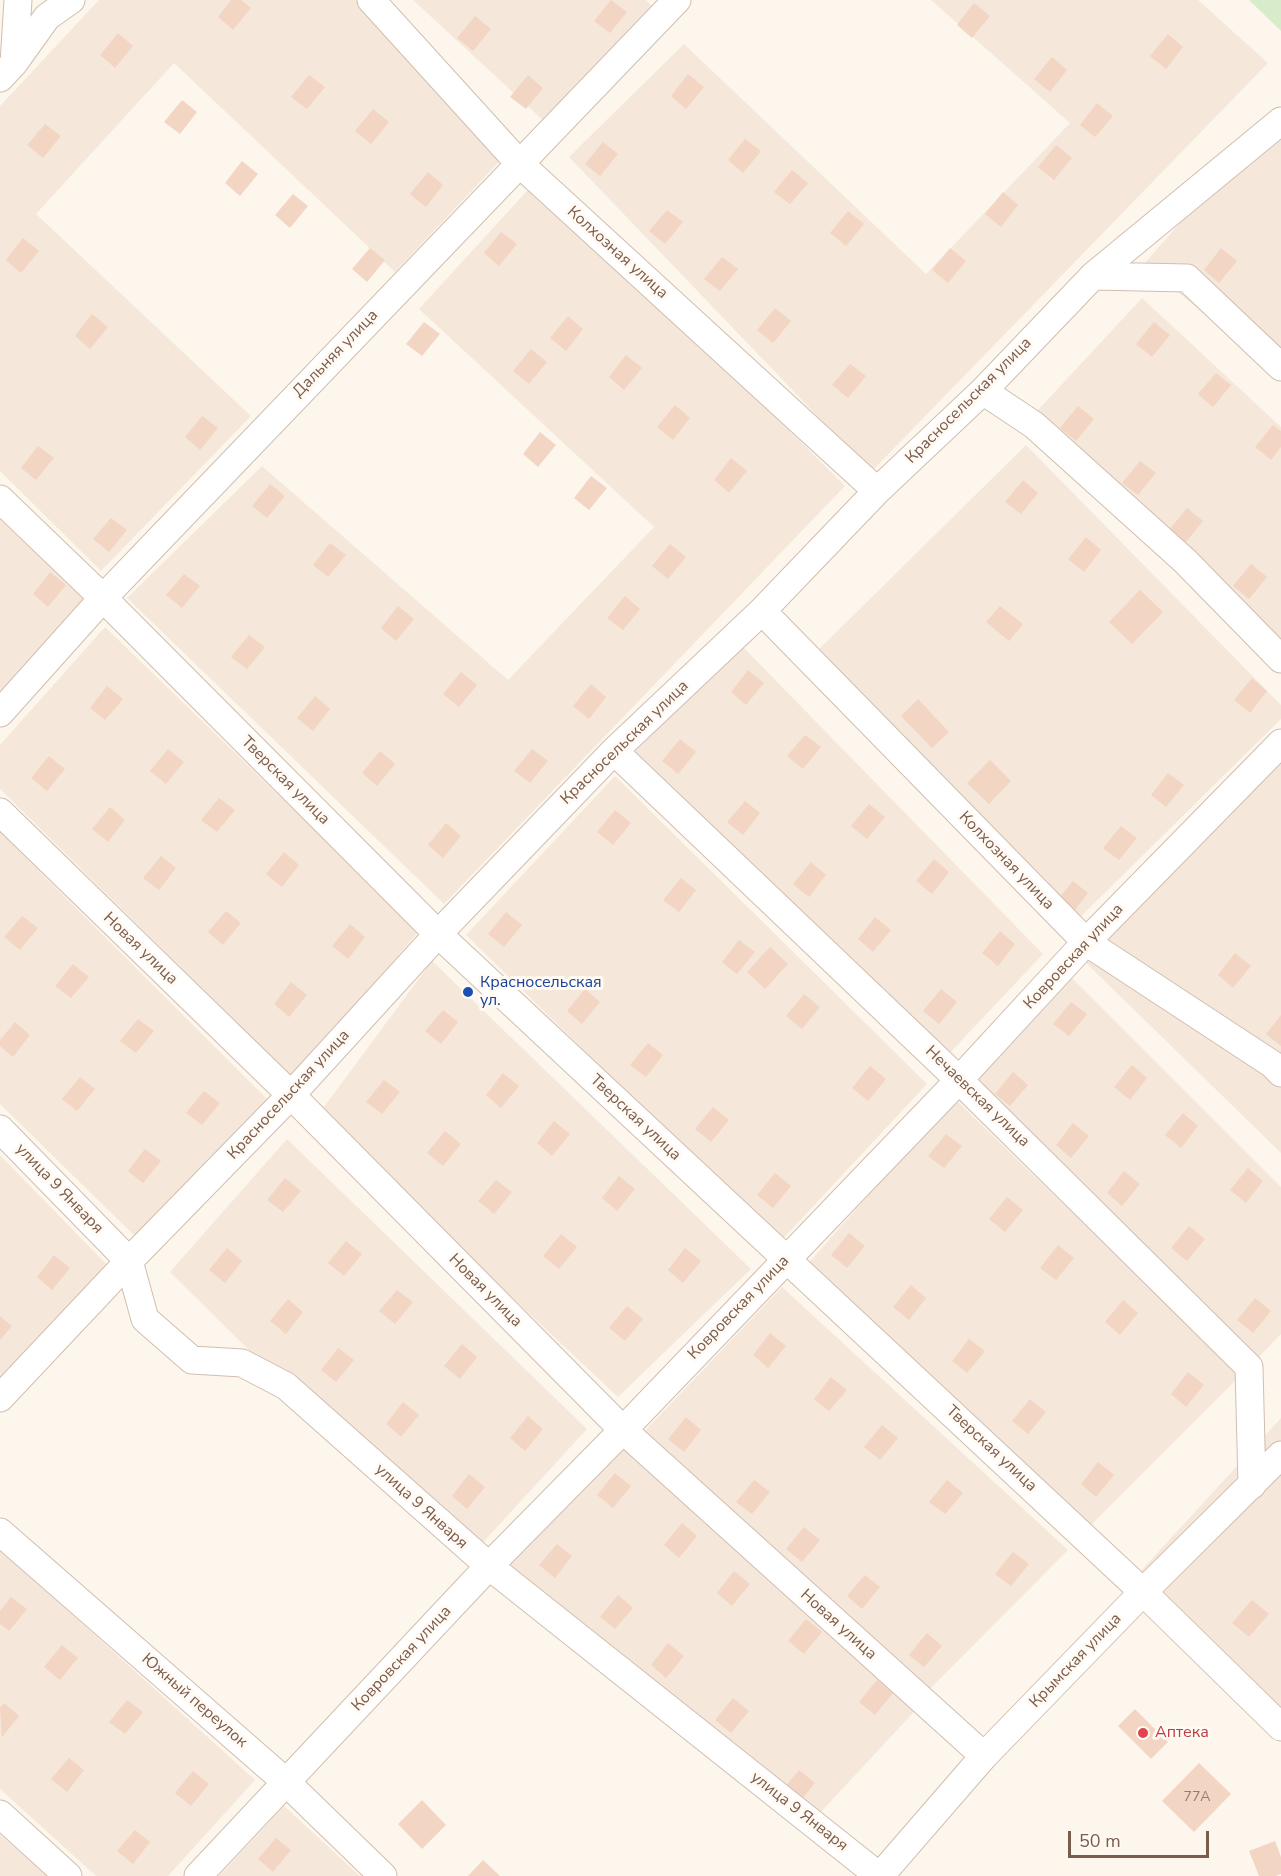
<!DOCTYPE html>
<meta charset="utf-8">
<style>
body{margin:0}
#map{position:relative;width:1281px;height:1876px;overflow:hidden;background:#fdf6ec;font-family:"Nunito Sans",sans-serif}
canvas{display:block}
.scale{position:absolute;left:1068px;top:1831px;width:141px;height:27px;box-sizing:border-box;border:3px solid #7a5c4d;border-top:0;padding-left:8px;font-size:18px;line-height:21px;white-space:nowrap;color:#7a5c4d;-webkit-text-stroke:4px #fffaf3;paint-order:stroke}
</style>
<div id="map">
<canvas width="1281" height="1876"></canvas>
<div class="scale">50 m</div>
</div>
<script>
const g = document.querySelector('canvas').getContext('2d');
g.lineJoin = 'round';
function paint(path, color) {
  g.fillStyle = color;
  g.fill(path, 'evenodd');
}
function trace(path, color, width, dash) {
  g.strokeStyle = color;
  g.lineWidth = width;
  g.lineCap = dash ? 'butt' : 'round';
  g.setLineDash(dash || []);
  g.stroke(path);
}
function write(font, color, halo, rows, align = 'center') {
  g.font = font + ' "Nunito Sans",sans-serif';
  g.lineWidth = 6;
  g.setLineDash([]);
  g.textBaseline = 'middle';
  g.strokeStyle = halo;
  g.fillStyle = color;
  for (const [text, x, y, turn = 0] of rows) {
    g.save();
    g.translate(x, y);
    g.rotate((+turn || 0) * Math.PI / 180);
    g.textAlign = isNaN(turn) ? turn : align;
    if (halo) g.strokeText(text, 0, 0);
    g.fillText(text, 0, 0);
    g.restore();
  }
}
paint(new Path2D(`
 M99,0H356L512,148L395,272L174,63L36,214L251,416L101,571L0,471V106Z
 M413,0H646L657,11L545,122Z
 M931,0H1198L1268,63L871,472L569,157L684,44L926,274L1070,123Z
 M1281,107V378L1144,264Z
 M537,180L845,486L444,904L127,598L262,466L508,680L654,527L419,309Z
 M1142,298L1281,427V661L1025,424Z
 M1026,445L1281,705V719L1064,933L802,666Z
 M0,511L87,599L0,695Z
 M105,627L419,931L294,1079L0,789V745Z
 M739,643L1043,954L945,1058L635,752Z
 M1281,757V1153L1084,961Z
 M615,776L927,1084L780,1242L466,935Z
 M0,832L274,1106L144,1245L0,1104Z
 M432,961L751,1269L618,1397L318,1115Z
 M1067,973L1281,1187V1334L1254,1362L970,1080Z
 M954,1098L1240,1376L1086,1530L806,1266Z
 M287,1139L587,1429L464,1563L170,1272Z
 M0,1155L112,1270L0,1387Z
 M782,1287L1068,1550L927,1692L640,1436Z
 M1281,1418V1713L1138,1574Z
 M625,1446L925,1700L805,1829L496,1580Z
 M0,1549L255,1780L168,1876H96L0,1789Z
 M284,1806L360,1876H219Z
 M0,1834L47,1876H0Z`), '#f5e8da');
paint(new Path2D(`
 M1249,0H1281V31Z`), '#d8ecc9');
paint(new Path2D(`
 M231,0H241L251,8L233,30L218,17Z
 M611,0L627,12L610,33L594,21Z
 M974,3L990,16L972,38L957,25Z
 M475,16L491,29L473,51L457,38Z
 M118,33L133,46L115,68L100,55Z
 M1168,34L1183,47L1166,69L1150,56Z
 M1052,57L1067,70L1050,92L1034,79Z
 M688,74L704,87L686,109L671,96Z
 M309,75L325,87L307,109L291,97Z
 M528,75L543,88L526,109L510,97Z
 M182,100L197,112L180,134L164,122Z
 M1097,103L1113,116L1095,137L1080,125Z
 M373,109L389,122L371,144L355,131Z
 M45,124L61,136L43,158L27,145Z
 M745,139L761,151L743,173L728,160Z
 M603,142L618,154L600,176L585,164Z
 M1056,145L1072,158L1054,180L1038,167Z
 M242,161L258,174L240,196L225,183Z
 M792,170L808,183L790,204L774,192Z
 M428,172L443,185L426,207L410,194Z
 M1003,192L1018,205L1001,227L985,214Z
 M293,194L308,206L290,228L275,215Z
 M667,210L683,222L665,244L649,231Z
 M848,211L864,224L846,246L830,233Z
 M501,232L517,244L499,266L484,253Z
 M23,238L39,251L21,273L6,260Z
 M370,248L385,260L367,282L352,269Z
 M950,248L966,261L948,283L932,270Z
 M1221,248L1237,261L1219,283L1204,270Z
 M722,257L738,269L720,291L704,279Z
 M775,308L791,321L773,343L757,330Z
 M92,314L108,327L90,349L75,336Z
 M568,316L583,329L566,351L550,338Z
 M424,322L440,334L422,356L406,344Z
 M1154,322L1170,335L1152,357L1136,344Z
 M531,349L547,362L529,384L513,371Z
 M626,355L642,368L624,390L609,377Z
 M850,364L866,376L848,398L832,385Z
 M1216,373L1231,385L1213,407L1198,394Z
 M675,405L690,418L673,440L657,427Z
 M1078,406L1094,419L1076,441L1060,428Z
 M202,416L218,428L200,450L185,437Z
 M1273,425L1281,431V447L1271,460L1255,447Z
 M540,432L556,445L538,467L523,454Z
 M38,446L54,458L36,480L21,468Z
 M731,458L747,471L729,493L714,480Z
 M1140,461L1156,473L1138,495L1122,483Z
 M591,476L607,488L589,510L574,498Z
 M1023,480L1038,493L1021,514L1005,502Z
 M270,484L285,496L267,518L252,506Z
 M1187,508L1203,521L1185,543L1169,530Z
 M111,518L127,530L109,552L93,539Z
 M1086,537L1101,550L1084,572L1068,559Z
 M330,543L346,555L328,577L313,565Z
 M670,544L686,557L668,579L652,566Z
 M1251,564L1267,577L1249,599L1233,586Z
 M50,572L66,585L48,607L33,594Z
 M184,574L200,586L182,608L166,595Z
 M1140,590L1163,612L1132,644L1109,622Z
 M625,596L640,609L623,630L607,618Z
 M398,606L414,619L396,641L381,628Z
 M1000,606L1023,624L1009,641L986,622Z
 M249,635L265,647L247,669L231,657Z
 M748,670L764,683L746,705L731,692Z
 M461,672L477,685L459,707L443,694Z
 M1252,678L1267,691L1250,713L1234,700Z
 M591,684L606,697L589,719L573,706Z
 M107,686L123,699L105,720L90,708Z
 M315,696L330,709L313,731L297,718Z
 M918,699L949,732L932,748L901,716Z
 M805,735L821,747L803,769L787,756Z
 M680,739L696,752L678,774L662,761Z
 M168,749L184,762L166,784L150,771Z
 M532,749L548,761L530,783L514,771Z
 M380,751L395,764L377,786L362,773Z
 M49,756L65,769L47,791L31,778Z
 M990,760L1011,781L989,804L967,783Z
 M1168,773L1184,785L1166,807L1151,795Z
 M219,798L235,810L217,832L201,820Z
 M745,801L760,813L743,835L727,822Z
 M869,804L885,817L867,839L851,826Z
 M110,807L125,820L108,842L92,829Z
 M615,810L631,823L613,845L597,832Z
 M446,823L461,836L443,858L428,845Z
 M1121,826L1137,838L1119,860L1103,848Z
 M284,852L299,865L282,887L266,874Z
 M161,856L176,868L159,890L143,878Z
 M934,859L949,872L932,894L916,881Z
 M811,862L826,875L809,897L793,884Z
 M681,878L696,890L679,912L663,900Z
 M1073,881L1088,893L1071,915L1055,903Z
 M226,911L241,923L223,945L208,932Z
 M506,912L522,925L504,947L488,934Z
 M22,916L38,928L20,950L4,937Z
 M875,917L891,930L873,952L858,939Z
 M350,924L365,937L348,959L332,946Z
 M1000,931L1015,944L998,966L982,953Z
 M739,940L755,952L737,974L722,962Z
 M770,947L788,964L765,989L747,972Z
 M1235,953L1251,966L1233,988L1218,975Z
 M73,964L89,977L71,998L55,986Z
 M291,982L307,995L289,1017L274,1004Z
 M585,989L600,1002L582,1024L567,1011Z
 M941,989L957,1002L939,1024L923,1011Z
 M804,994L820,1007L802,1029L786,1016Z
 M1071,1002L1087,1014L1069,1036L1053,1024Z
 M443,1010L458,1022L441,1044L425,1031Z
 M1281,1015V1046L1266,1034Z
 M138,1019L154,1031L136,1053L120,1041Z
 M15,1022L30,1035L13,1057L0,1046V1040Z
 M648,1043L663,1055L646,1077L630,1065Z
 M1132,1065L1147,1078L1130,1100L1114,1087Z
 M870,1066L886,1079L868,1101L852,1088Z
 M1013,1072L1028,1085L1010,1106L995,1094Z
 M503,1073L519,1086L501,1108L486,1095Z
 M80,1077L95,1089L77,1111L62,1099Z
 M384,1080L400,1092L382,1114L366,1102Z
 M204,1091L220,1103L202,1125L186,1113Z
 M713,1107L729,1120L711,1142L695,1129Z
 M1183,1113L1198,1126L1181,1148L1165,1135Z
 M554,1121L570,1134L552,1156L537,1143Z
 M1073,1123L1089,1136L1071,1158L1056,1145Z
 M445,1131L461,1144L443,1166L427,1153Z
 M946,1134L962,1146L944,1168L928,1156Z
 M145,1149L161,1161L143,1183L128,1171Z
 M1248,1168L1263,1181L1246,1203L1230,1190Z
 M1124,1171L1140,1184L1122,1206L1107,1193Z
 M775,1173L791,1186L773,1208L757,1195Z
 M619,1176L635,1189L617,1211L602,1198Z
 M285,1178L301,1191L283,1212L267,1200Z
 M496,1180L512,1192L494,1214L478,1201Z
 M1007,1197L1023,1210L1005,1232L989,1219Z
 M1189,1226L1205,1239L1187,1261L1171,1248Z
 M849,1233L865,1246L847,1268L831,1255Z
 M561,1234L577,1247L559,1269L543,1256Z
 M346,1241L362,1254L344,1276L328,1263Z
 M1058,1245L1074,1258L1056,1280L1040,1268Z
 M227,1248L242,1261L225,1283L209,1270Z
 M685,1248L701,1261L683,1283L668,1270Z
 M54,1255L70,1268L52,1290L37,1277Z
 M911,1285L926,1298L909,1320L893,1307Z
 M397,1290L413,1302L395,1324L379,1311Z
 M1255,1298L1271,1311L1253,1333L1237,1320Z
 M288,1299L303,1312L286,1334L270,1321Z
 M1123,1300L1138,1313L1120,1335L1105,1322Z
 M627,1306L643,1319L625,1341L609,1328Z
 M0,1316L12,1326L0,1340Z
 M770,1333L786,1346L768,1368L753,1355Z
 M969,1339L985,1351L967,1373L952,1361Z
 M462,1344L477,1357L460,1379L444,1366Z
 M338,1348L354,1360L336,1382L321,1370Z
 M1188,1372L1204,1385L1186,1407L1171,1394Z
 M831,1377L847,1390L829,1411L814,1399Z
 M1030,1399L1046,1412L1028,1434L1012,1421Z
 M403,1402L419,1415L401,1437L386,1424Z
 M528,1416L543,1429L525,1451L510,1438Z
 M686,1417L701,1430L684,1452L668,1439Z
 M882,1425L898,1438L880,1460L864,1447Z
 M1098,1462L1114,1475L1096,1497L1081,1484Z
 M615,1473L631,1486L613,1508L597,1495Z
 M469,1474L485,1487L467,1509L452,1496Z
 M754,1480L770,1492L752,1514L736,1502Z
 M947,1480L963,1493L945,1514L929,1502Z
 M682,1523L697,1536L679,1558L664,1545Z
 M804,1527L820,1540L802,1562L786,1549Z
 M557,1544L572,1556L555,1578L539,1565Z
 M1013,1552L1029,1564L1011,1586L995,1574Z
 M734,1571L750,1584L732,1606L717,1593Z
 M865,1575L880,1587L862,1609L847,1596Z
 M618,1595L633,1608L615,1629L600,1617Z
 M11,1597L27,1609L9,1631L0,1624V1611Z
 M1252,1600L1269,1614L1249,1637L1232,1623Z
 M806,1619L822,1632L804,1654L788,1641Z
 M927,1633L942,1646L924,1667L909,1655Z
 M668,1643L684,1656L666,1678L651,1665Z
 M62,1645L78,1658L60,1680L44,1667Z
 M877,1680L893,1693L875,1715L859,1702Z
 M733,1698L749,1711L731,1733L715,1720Z
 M127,1700L143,1712L125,1734L109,1722Z
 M4,1703L19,1716L2,1737L0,1708Z
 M1135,1709L1168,1742L1151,1759L1118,1726Z
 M69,1758L84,1770L67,1792L51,1779Z
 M1199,1763L1231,1794L1194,1832L1162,1801Z
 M799,1770L815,1783L797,1805L781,1792Z
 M193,1771L209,1784L191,1806L175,1793Z
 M422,1800L446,1825L422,1849L398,1824Z
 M135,1830L150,1842L133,1864L117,1851Z
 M276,1838L291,1850L273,1872L258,1859Z
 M1275,1841L1281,1857V1874L1276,1876H1259L1249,1851Z
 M483,1860L500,1876H468Z`), '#f3d5c3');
const minor = new Path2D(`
 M371,0L519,163L877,491
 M14,63L18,0
 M0,78L14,63L47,17L71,0
 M1093,276L1187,278L1281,367
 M983,391L1034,425L1185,561L1281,659
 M0,499L103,598L438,934L1143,1592L1281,1727
 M762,611L1086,942L1272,1064L1281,1073
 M0,713L103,598L677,0
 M614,751L959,1080L1249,1367L1252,1485
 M0,812L291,1095L623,1430L984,1756
 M0,1129L129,1261L145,1319L192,1360L242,1363L286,1386L489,1566L879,1876
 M0,1398L129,1261L291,1095L438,934L614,751L762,611L877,491L983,391L1093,276L1281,121
 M0,1532L286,1782L383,1876
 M0,1814L68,1876
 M198,1876L489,1566L623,1430L959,1080L1086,942L1281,743
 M880,1876L984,1756L1143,1592L1281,1455`);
trace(minor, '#d1beb0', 29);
trace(minor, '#fff', 27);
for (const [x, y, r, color] of [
 [468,992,6,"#1a4fb4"],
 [1143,1733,6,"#e0444e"]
]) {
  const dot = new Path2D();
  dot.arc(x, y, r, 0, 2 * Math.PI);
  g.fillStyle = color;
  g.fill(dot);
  trace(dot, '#fffaf3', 2);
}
write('14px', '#987a6a', null, [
 ["77А",1197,1798]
]);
write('16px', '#7a5c4d', '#fffaf3', [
 ["Колхозная улица",617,253,42],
 ["Дальняя улица",336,354,-46],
 ["Красносельская улица",969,401,-45],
 ["Красносельская улица",625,743,-44],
 ["Тверская улица",285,781,45],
 ["Колхозная улица",1006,861,46],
 ["Новая улица",140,949,44],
 ["Ковровская улица",1074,957,-47],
 ["Красносельская улица",289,1095,-47],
 ["Нечаевская улица",977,1097,44],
 ["Тверская улица",635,1118,43],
 ["улица 9 Января",59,1189,46],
 ["Новая улица",485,1291,45],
 ["Ковровская улица",739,1308,-46],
 ["Тверская улица",991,1449,43],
 ["улица 9 Января",421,1507,42],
 ["Новая улица",838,1625,42],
 ["Ковровская улица",402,1659,-47],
 ["Крымская улица",1076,1661,-46],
 ["Южный переулок",194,1701,41],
 ["улица 9 Января",799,1812,38]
]);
write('16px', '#164399', '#fffaf3', [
 ["Красносельская",480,983],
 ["ул.",480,1001]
], 'left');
write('16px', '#be3a42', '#fffaf3', [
 ["Аптека",1155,1733]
], 'left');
</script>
